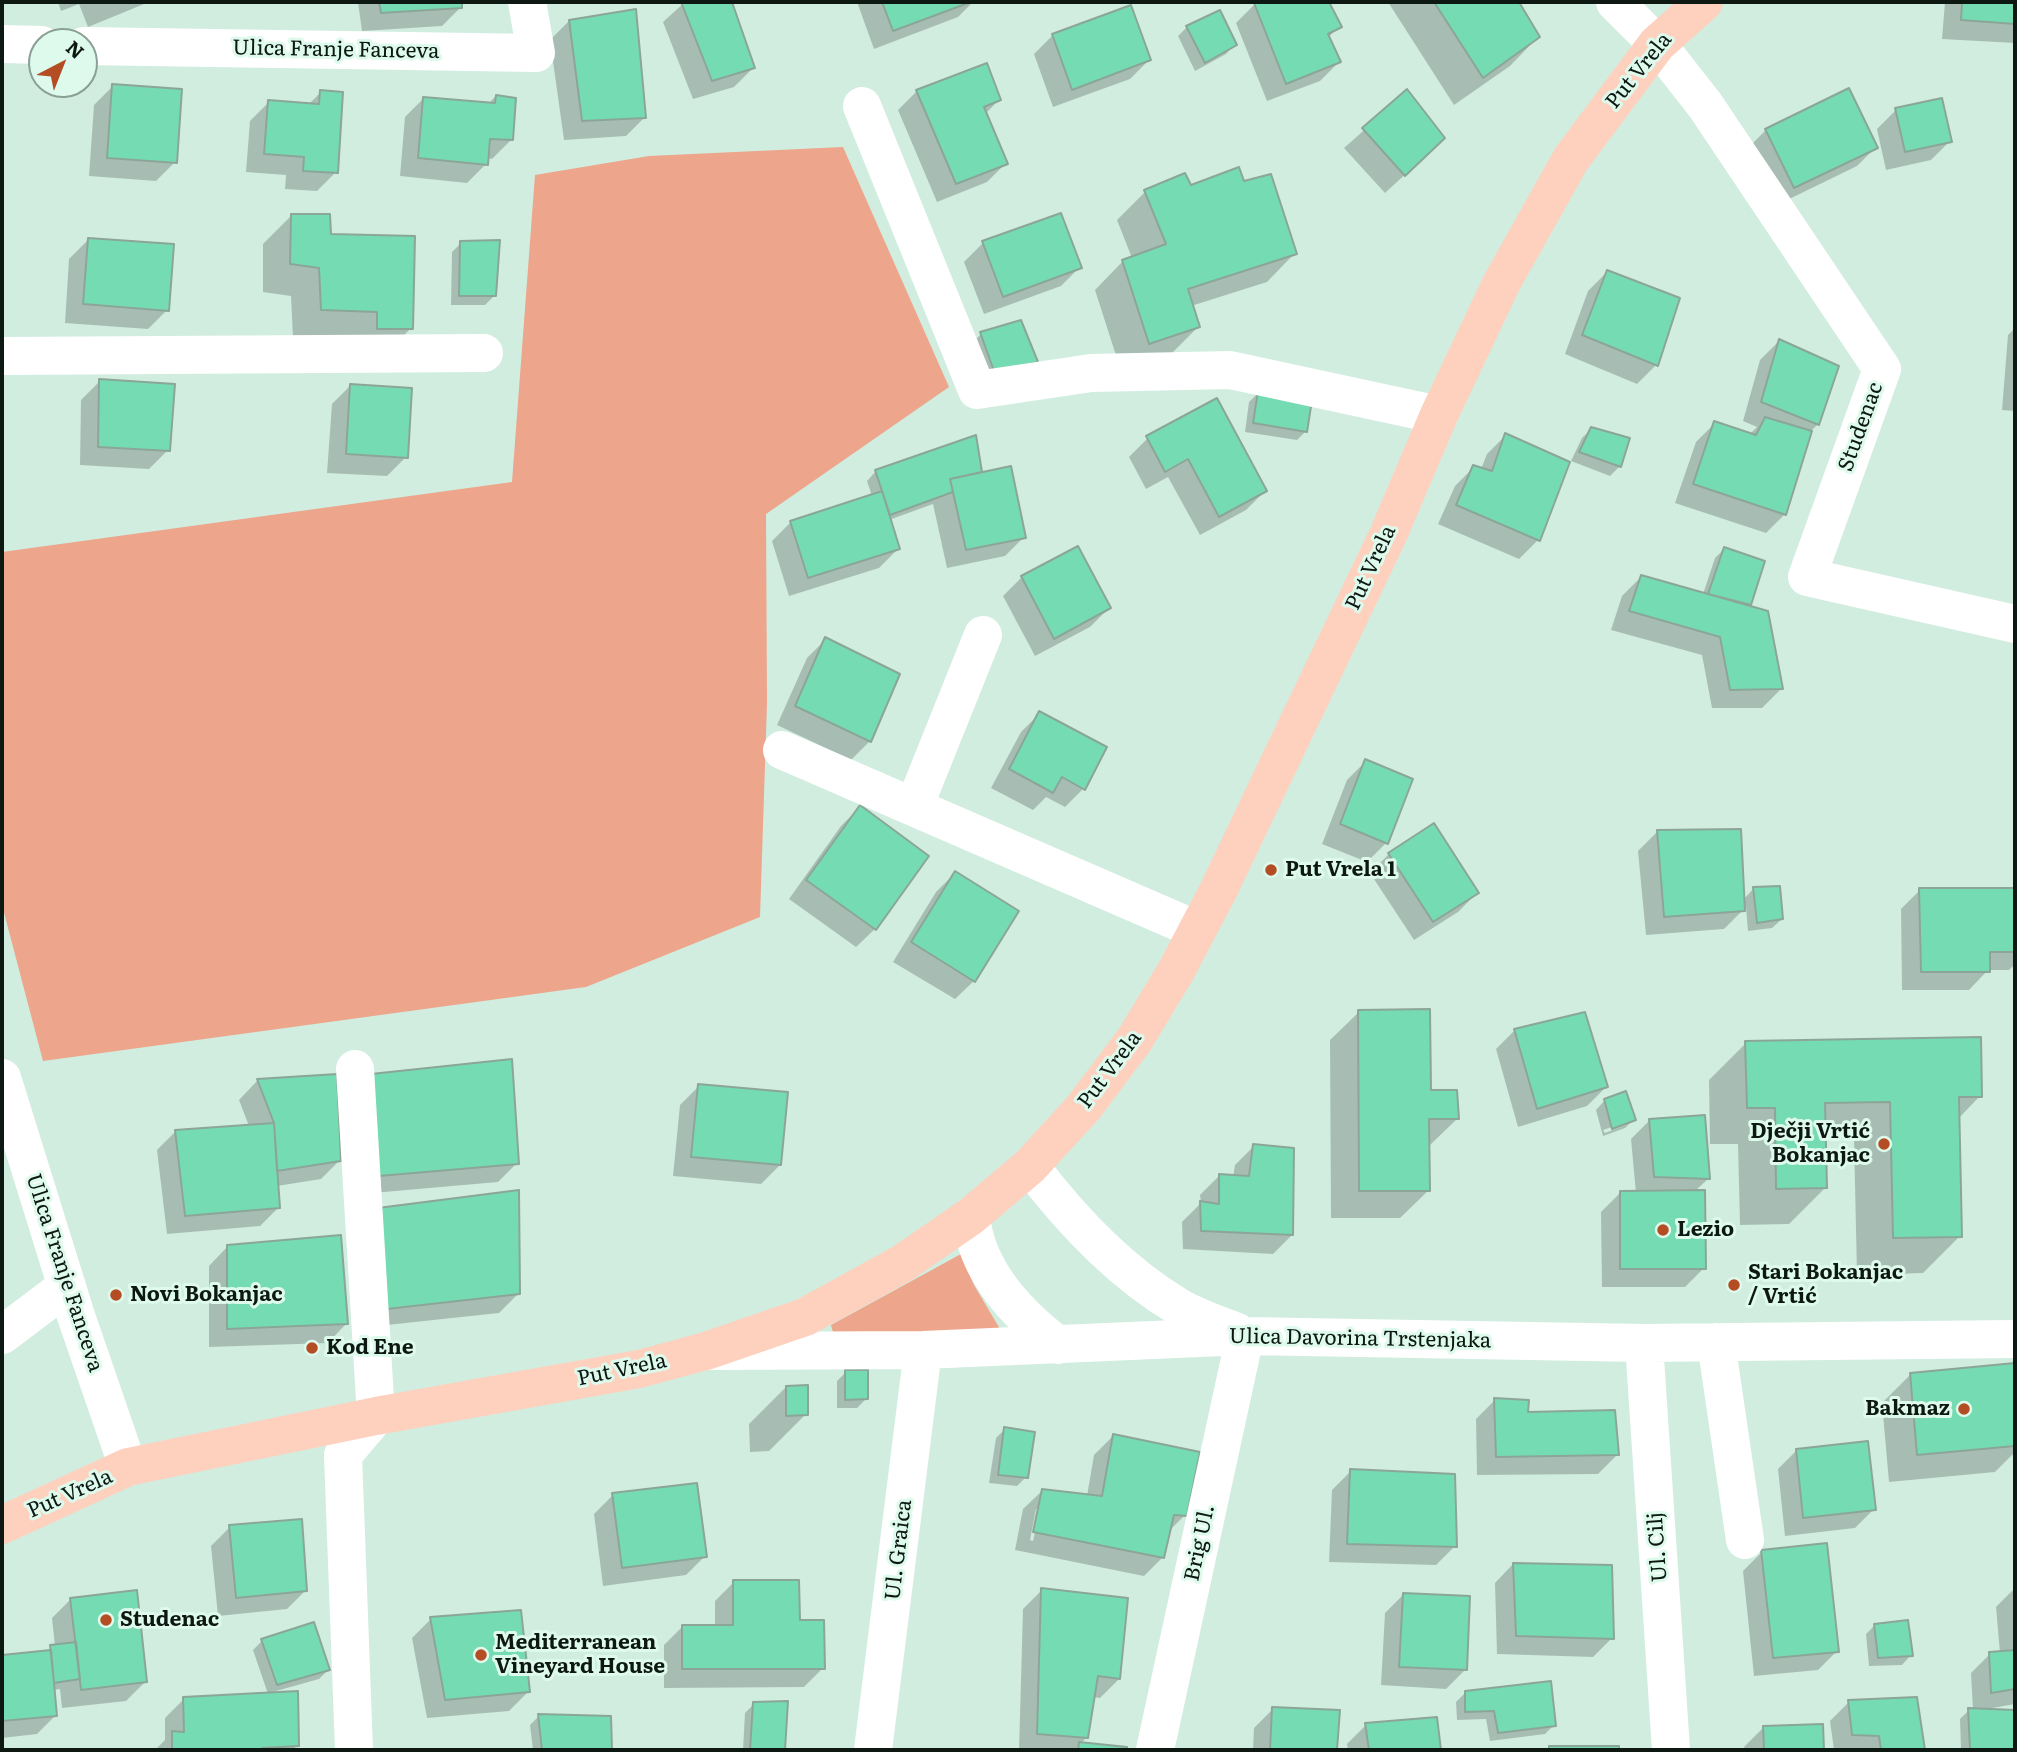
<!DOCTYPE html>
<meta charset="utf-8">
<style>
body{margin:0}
#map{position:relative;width:2017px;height:1752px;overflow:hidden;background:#d1ede0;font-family:Literata,serif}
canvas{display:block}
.frame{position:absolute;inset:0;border:4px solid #0d1813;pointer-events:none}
.north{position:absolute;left:28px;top:28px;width:70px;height:70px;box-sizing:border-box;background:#defaed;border:2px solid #8aa096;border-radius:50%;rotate:42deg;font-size:19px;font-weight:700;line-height:28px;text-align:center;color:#0d1813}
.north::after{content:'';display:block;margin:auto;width:24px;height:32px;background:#b44d24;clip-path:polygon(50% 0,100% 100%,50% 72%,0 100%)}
</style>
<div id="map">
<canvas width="2017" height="1752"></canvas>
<div class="frame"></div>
<div class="north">N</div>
</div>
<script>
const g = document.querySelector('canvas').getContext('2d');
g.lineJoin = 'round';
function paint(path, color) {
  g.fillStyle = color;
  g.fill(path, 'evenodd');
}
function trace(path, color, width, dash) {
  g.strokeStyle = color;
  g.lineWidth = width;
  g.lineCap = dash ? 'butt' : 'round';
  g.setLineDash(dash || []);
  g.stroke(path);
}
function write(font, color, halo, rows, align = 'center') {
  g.font = font + ' Literata,serif';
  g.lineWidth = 6;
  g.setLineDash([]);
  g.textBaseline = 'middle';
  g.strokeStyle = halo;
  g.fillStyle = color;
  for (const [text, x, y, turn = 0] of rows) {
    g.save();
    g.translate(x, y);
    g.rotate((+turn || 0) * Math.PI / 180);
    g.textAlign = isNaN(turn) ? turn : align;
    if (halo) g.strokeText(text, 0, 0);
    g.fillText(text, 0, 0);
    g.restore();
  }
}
paint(new Path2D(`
 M843,147L949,387L766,514L767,703L760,917L586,987L43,1061L2,905V552L512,482L535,175L649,156Z
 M961,1254L974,1285L1000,1329L834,1336L831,1325Z`), '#eda58b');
paint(new Path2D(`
 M58,2H149L88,27L79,4L61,11Z
 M358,2H460L461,7L442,26L362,31Z
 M685,2H730L753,68L734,87L693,99L663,22Z
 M857,2H973L958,17L874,49Z
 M1260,2H1327L1339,26L1328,38L1339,62L1320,81L1267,101L1236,23L1255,4Z
 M1388,2H1517L1538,37L1510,66L1454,105Z
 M1945,2H2015V43L1942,39Z
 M569,21L645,117L626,136L564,140L550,40Z
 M1187,27L1235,44L1226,54L1195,71L1178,36Z
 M1053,35L1149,60L1130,79L1053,107L1034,54Z
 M113,86L175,162L156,181L89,176L94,105Z
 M917,91L999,100L985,114L1006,163L987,182L937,202L898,110Z
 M321,92L336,172L317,191L285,189L286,175L246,172L250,121L269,102L308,105Z
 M1407,92L1424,157L1385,193L1344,148Z
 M496,96L511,140L492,159L487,158L486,164L467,183L400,176L405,117L424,98L488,104Z
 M1896,110L1950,141L1931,160L1886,170L1877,129Z
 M1766,130L1876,147L1857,166L1775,206L1747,149Z
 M1243,183L1295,253L1267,282L1191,306L1198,327L1170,355L1121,371L1095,290L1123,261L1132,258L1117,220L1145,192Z
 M292,215L329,236L411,328L383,357L293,338L291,296L263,292V244Z
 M88,240L167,310L148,329L65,323L69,259Z
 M461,243L494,296L485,305H451L452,252Z
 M983,243L1080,267L1061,286L984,314L964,262Z
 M1607,272L1677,299L1656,365L1637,384L1565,354L1588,291Z
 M1020,322L986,382L972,343L981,334Z
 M2015,328V411L2002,410L2008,335Z
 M1779,341L1818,424L1810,432L1785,514L1766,533L1675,503L1696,442L1715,423L1750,434L1757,427L1743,421L1760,360Z
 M100,381L168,450L149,469L80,465L81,400Z
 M351,385L406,457L387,476L327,473L332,404Z
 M1258,393L1306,431L1297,440L1245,432L1249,402Z
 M1591,429L1628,439L1619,467L1610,476L1571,461L1582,438Z
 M1506,435L1568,463L1538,540L1519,559L1438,524L1455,486L1474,467L1481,469L1487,454Z
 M1148,438L1265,491L1246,510L1200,535L1168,477L1146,489L1129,457Z
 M876,471H980L977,475L1024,537L1005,556L947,568L933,504L889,520L898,549L879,568L789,596L772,541L791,522L872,496L867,481Z
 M1724,549L1763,562L1747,607L1781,689L1762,708H1712L1702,655L1611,630L1622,596L1641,577L1703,594L1715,558Z
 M1022,577L1109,608L1090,627L1035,656L1003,596Z
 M826,639L870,741L851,760L777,725L807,658Z
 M1040,713L1084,788L1065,807L1046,797L1033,810L991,788L1021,732Z
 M1366,761L1386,843L1367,862L1322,844L1347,780Z
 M860,807L875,929L856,947L789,899L841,826Z
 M1657,832L1743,900L1754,888L1782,919L1772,928L1748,931L1746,907L1724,929L1646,935L1638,851Z
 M1389,854L1477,893L1458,912L1414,940L1370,873Z
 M955,873L974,981L955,999L893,962L936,892Z
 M1920,890H2015V964L2009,970H1988L1969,990H1902L1901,909Z
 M1359,1012L1430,1091L1458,1118L1429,1146V1190L1400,1218H1331L1330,1040Z
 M1515,1030L1606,1087L1587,1106L1518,1127L1496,1049Z
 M1746,1043L1980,1096L1958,1119L1960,1236L1923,1273L1857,1275L1854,1138L1825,1139L1826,1187L1789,1224L1740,1225L1738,1144H1710L1709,1080Z
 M336,1076L340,1160L321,1179L277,1186L279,1207L260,1226L167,1234L157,1150L176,1131L249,1126L239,1100L257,1081Z
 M699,1086L780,1165L761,1184L673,1176L680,1105Z
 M352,1095L517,1163L498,1182L361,1194Z
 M1605,1100L1634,1119L1625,1128L1603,1136L1596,1110ZM1626,1122V1125L1605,1133L1603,1130Z
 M1650,1120L1708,1179L1694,1192L1704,1268L1685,1287H1602L1601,1212L1620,1193H1636L1631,1139Z
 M1254,1146L1292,1235L1273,1254L1183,1249L1182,1222L1201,1203L1200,1195L1219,1176L1233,1177L1235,1165Z
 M517,1192L518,1294L499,1313L359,1328Z
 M228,1246L346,1324L328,1343L209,1347V1266Z
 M2015,1365V1452L1995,1472L1889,1482L1882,1403L1910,1375Z
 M846,1372L866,1399L857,1408H837V1381Z
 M786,1387L806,1414L769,1451L750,1452L749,1424Z
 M1495,1400L1617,1455L1598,1474L1477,1475L1476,1419Z
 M1005,1429L1026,1477L1017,1486L989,1483L996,1438Z
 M1113,1436L1185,1515L1168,1532L1163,1557L1144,1576L1015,1550L1023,1509L1043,1490L1087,1496L1094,1455ZM1036,1509H1040L1033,1541L1030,1540Z
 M1797,1450L1874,1509L1855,1528L1785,1536L1778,1469Z
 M1351,1471L1455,1546L1436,1565L1329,1562L1332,1490Z
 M613,1495L705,1556L686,1575L603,1586L594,1514Z
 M230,1527L306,1590L287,1609L218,1616L211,1546Z
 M1762,1552L1837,1651L1818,1670L1754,1676L1743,1571Z
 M1513,1564L1612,1638L1593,1657L1497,1654L1495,1583Z
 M734,1582L798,1622L823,1668L804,1687L664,1688V1645L683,1626H715V1601Z
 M2015,1588V1704L1987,1709L2015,1712V1750H1961L1960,1719L1969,1710H1973L1971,1673L1990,1654L2000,1653L1996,1607Z
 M1042,1590L1119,1679L1100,1698L1093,1697L1087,1737L1080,1744L1125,1748V1750H1019L1023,1609Z
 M1404,1594L1465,1670L1446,1689L1381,1685L1385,1613Z
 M71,1599L145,1682L126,1701L62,1708L60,1689L53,1690L56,1715L37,1734L2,1738V1657L46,1652L55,1646L52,1618Z
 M431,1619L528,1692L509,1711L427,1718L412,1638Z
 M1875,1625L1911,1655L1902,1665L1869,1666L1866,1634Z
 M262,1641L328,1670L319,1679L269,1693L297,1745L293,1750H155L165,1740V1718L184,1699L268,1694L253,1650Z
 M1465,1693L1554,1725L1545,1734L1490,1741L1486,1719L1457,1720L1456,1702Z
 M1916,1698L1924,1750H1834L1830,1721L1849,1702Z
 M786,1703L783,1750H743L745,1713L754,1704Z
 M1273,1709L1338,1712L1336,1750H1253L1254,1728Z
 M539,1716L609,1718L610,1750H533L530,1725Z
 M1436,1719L1439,1750H1348L1347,1744L1366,1725Z
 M1821,1726L1822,1750H1745L1744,1747L1763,1728Z`), '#0003');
const building = new Path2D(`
 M379,2H462V8L381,13Z
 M681,2H732L755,68L712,81Z
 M882,2H971L893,31Z
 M1329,2L1342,27L1328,34L1341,62L1286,84L1254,3Z
 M1434,2H1519L1540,37L1483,78Z
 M1962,2H2015V24L1961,20Z
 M1131,5L1151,60L1072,90L1052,34Z
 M636,9L646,118L582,121L569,20Z
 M1220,10L1237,45L1205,63L1186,26Z
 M987,63L1001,100L984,107L1008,164L956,184L916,90Z
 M112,84L182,89L177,163L107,158Z
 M1849,88L1878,148L1794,188L1765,129Z
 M1407,89L1445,138L1405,176L1362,128Z
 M320,90L343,92L338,173L303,171L304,157L264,154L268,100L319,104Z
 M496,95L516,98L513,140L490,139L488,165L418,158L423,97L495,103Z
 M1942,98L1952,142L1905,152L1895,108Z
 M1239,167L1244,181L1271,174L1297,254L1188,289L1200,327L1149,344L1122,260L1166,244L1144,190L1185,173L1191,185Z
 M1061,213L1082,268L1003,297L982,241Z
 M291,214H330L331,234L415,236L413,329H377V312L321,310L319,268L290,264Z
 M88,238L174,244L169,311L83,304Z
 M500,240L496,296H459L460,241Z
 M1607,270L1680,298L1658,366L1582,335Z
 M1021,320L1038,362L995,374L980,332Z
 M1779,339L1839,366L1819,425L1761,402Z
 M99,379L175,384L170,451L98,447Z
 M350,384L412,388L408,458L346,454Z
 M1258,391L1312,400L1307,432L1253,423Z
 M1217,398L1267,491L1219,517L1188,459L1165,472L1146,436Z
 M1765,417L1812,431L1786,515L1693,484L1714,421L1756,435Z
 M1591,427L1630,438L1621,467L1579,452Z
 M1505,433L1570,462L1540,541L1456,505L1473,465L1492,471Z
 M976,435L982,472L950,479L953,492L890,515L875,470Z
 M1011,466L1026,538L966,550L950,479Z
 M882,491L900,549L808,578L790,521Z
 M1078,546L1111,608L1054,639L1021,576Z
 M1724,547L1765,561L1751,605L1708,594Z
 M1641,575L1768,611L1783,689L1730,690L1720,637L1629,611Z
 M825,637L900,674L871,742L795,706Z
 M1039,711L1107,747L1085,790L1062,777L1053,793L1009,769Z
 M1365,759L1413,779L1388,844L1340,824Z
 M860,805L929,856L876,930L806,880Z
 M1434,823L1479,893L1433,922L1388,853Z
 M1741,829L1745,911L1664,917L1657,830Z
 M955,871L1019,911L975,982L911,942Z
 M1780,886L1783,919L1757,923L1753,887Z
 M1919,888H2015V952H1990V972H1921Z
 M1430,1009L1431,1090H1457L1459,1119H1429L1430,1191H1359L1358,1010Z
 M1585,1012L1608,1087L1537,1109L1514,1029Z
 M1981,1037L1982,1097H1959L1962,1237L1893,1238L1890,1102L1825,1103L1827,1188L1776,1189L1775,1108H1747L1745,1041Z
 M512,1059L519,1164L379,1176L371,1074Z
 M337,1074L341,1161L277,1171L274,1123L257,1079Z
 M698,1084L788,1092L781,1165L691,1157Z
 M1626,1091L1636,1120L1612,1129L1604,1099Z
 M1705,1115L1710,1179L1654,1177L1649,1119Z
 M274,1123L280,1208L185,1216L175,1130Z
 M1253,1144L1294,1148L1293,1235L1201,1231L1200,1201L1219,1204V1174L1249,1176Z
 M519,1190L520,1294L378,1310L370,1209Z
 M1705,1190L1706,1269H1620V1191Z
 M341,1235L348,1324L227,1329V1245Z
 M2015,1363V1446L1917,1455L1910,1373Z
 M845,1370H868V1399L845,1400Z
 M808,1385V1415L786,1416V1386Z
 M1494,1398L1529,1400L1528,1412L1615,1410L1619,1455L1496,1457Z
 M1004,1427L1035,1432L1028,1478L998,1475Z
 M1113,1434L1200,1452L1187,1516L1174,1515L1164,1558L1033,1532L1042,1489L1102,1496Z
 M1868,1441L1876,1510L1803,1518L1796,1449Z
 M1350,1469L1455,1474L1457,1547L1347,1544Z
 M697,1483L707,1557L622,1568L612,1493Z
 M302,1519L307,1591L236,1598L229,1525Z
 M1827,1543L1839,1652L1773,1658L1761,1550Z
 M1513,1563L1612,1565L1614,1639L1516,1636Z
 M733,1580H799L800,1620H824L825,1669H682V1625H733Z
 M1041,1588L1128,1598L1120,1679L1098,1676L1088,1738L1037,1734Z
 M137,1590L147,1682L81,1690L70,1598Z
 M1403,1593L1470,1596L1467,1670L1399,1667Z
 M521,1610L530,1692L445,1700L430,1617Z
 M1908,1620L1913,1656L1878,1658L1874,1624Z
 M314,1622L330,1670L277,1685L261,1639Z
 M76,1642L80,1679L54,1683L50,1645Z
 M51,1650L57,1716L2,1721V1655Z
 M2015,1650V1689L1991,1693L1989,1652Z
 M1551,1681L1556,1726L1498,1733L1494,1711L1465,1712V1691Z
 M298,1691L299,1746L262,1748V1750H172V1731L184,1732L183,1697Z
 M1917,1697L1925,1750H1881L1879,1736L1852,1735L1848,1700Z
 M788,1701L785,1750H750L753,1702Z
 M1272,1707L1340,1710L1337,1750H1270Z
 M1968,1708L2015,1710V1749H1970Z
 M538,1714L611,1716L612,1750H542Z
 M1437,1717L1441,1750H1369L1365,1723Z
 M1823,1724L1824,1750H1764L1763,1726Z
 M1079,1742L1127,1747V1750H1078Z
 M1549,1746H1619V1750H1549Z`);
paint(building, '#75dbb2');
trace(building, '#8ba699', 2);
trace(new Path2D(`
 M1615,2L1657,44L1705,105L1882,369L1807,577L2015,624
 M2,44L42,45
 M84,46L536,53L527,2
 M862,106L977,390L1091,373L1230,370L1439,415
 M2,356L484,353
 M782,750L1197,930
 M914,807L983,635
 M2,1078L76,1316L128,1467
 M1030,1166C1071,1220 1119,1271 1177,1306C1195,1317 1217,1324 1237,1332
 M971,1216C976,1271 1016,1313 1058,1345
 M2,1335L67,1286
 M1716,1342L1745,1540
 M1644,1343L1671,1750
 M712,1351L923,1350L1245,1336L1644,1343L2015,1339
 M354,1750L343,1455L376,1416L355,1069
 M873,1750L923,1350
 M1155,1750L1245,1336`), '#fff', 38);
trace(new Path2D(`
 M2,1525L128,1467L376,1416L639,1369L706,1351L805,1317L903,1263L971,1216L1030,1166L1084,1107L1135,1039L1176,971L1218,891L1388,535L1439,415L1502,282L1571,159L1657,44L1704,2`), '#fed0be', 38);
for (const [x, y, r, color] of [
 [1271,870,7,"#b44d24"],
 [1884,1144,7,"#b44d24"],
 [1663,1230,7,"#b44d24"],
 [1734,1285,7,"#b44d24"],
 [116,1295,7,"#b44d24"],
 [312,1348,7,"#b44d24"],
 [1964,1409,7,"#b44d24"],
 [106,1620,7,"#b44d24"],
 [481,1655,7,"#b44d24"]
]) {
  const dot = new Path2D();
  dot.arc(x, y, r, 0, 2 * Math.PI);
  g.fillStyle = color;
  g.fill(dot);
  trace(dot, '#defaed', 2.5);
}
write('21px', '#0d1813', '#defaed', [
 ["Ulica Franje Fanceva",336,50,1],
 ["Put Vrela",1639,71,-51],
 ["Studenac",1861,427,-70],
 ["Put Vrela",1371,568,-65],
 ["Put Vrela",1110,1070,-53],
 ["Ulica Franje Fanceva",64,1273,72],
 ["Ulica Davorina Trstenjaka",1360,1339,1],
 ["Put Vrela",622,1370,-12],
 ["Put Vrela",70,1494,-24],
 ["Brig Ul.",1200,1543,-78],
 ["Ul. Cilj",1658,1547,-94],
 ["Ul. Graica",899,1550,-83]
]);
write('bold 21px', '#0d1813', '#defaed', [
 ["Put Vrela 1",1285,870],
 ["Dječji Vrtić",1870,1132,"right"],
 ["Bokanjac",1870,1156,"right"],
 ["Lezio",1677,1230],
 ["Stari Bokanjac",1748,1273],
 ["/ Vrtić",1748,1297],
 ["Novi Bokanjac",130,1295],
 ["Kod Ene",326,1348],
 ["Bakmaz",1950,1409,"right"],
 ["Studenac",120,1620],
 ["Mediterranean",495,1643],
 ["Vineyard House",495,1667]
], 'left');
</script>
